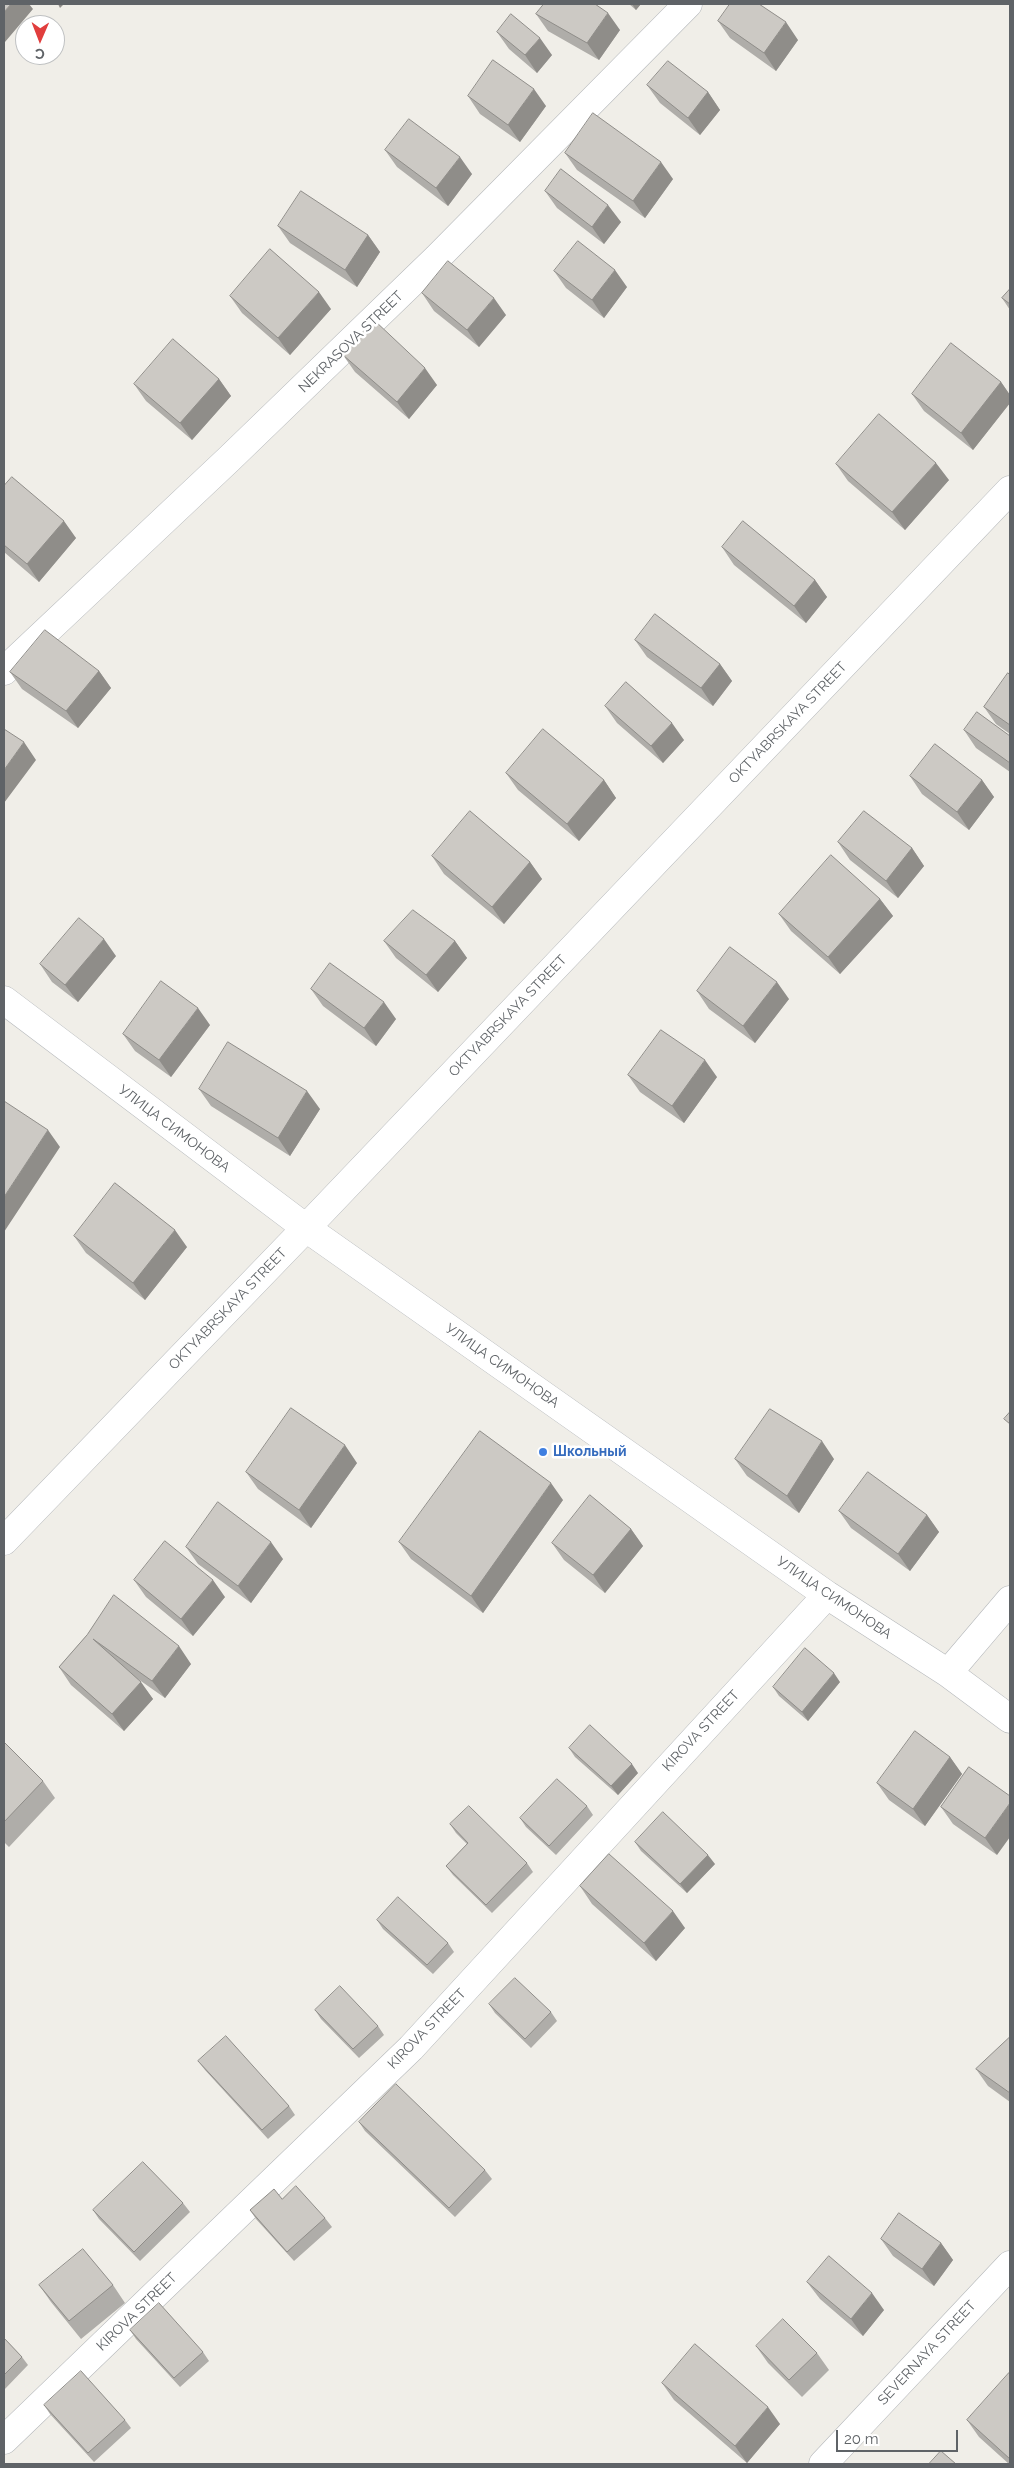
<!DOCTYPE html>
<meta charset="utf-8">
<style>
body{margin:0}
#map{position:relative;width:1014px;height:2468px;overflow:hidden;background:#f0eee8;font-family:Raleway,sans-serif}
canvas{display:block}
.frame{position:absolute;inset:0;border:5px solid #5f6367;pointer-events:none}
.north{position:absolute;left:15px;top:15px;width:50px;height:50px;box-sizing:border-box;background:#fff;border:1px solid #bfc1c2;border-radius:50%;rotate:181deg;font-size:14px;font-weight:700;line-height:20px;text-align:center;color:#5f6367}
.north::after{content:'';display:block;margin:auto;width:18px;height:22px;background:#e13e3d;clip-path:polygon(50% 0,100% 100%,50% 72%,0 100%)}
.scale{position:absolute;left:836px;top:2430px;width:122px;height:22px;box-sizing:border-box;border:2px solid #5f6367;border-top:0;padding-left:6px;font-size:15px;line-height:18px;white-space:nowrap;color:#5f6367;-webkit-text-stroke:4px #fff;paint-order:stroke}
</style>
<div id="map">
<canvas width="1014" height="2468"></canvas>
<div class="frame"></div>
<div class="north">С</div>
<div class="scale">20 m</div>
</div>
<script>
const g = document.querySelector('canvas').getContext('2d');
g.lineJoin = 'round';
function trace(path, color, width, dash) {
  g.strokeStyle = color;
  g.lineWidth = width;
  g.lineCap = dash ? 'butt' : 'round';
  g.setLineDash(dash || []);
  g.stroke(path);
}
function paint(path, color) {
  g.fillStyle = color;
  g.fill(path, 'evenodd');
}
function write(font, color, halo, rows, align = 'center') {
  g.font = font + ' Raleway,sans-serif';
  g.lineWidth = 5;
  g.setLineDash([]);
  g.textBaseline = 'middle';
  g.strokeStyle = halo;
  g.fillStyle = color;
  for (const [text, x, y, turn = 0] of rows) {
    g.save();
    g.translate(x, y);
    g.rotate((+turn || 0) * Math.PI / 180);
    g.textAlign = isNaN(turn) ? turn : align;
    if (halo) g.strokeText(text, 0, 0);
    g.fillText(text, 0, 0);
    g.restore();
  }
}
const minor = new Path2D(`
 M4,671L229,459L437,258L688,4
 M4,1000L306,1228L827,1595L948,1673L1010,1719
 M4,1541L306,1228L1010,490
 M948,1673L1010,1600
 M4,2440L411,2048L827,1595
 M823,2464L1010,2265`);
trace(minor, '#b5b8bb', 29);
trace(minor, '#fff', 28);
paint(new Path2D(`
 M629,4H641L636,10Z
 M536,14L620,30L599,60L548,31Z
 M718,21L798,40L776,71L730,38Z
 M497,32L552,55L537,73L509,49Z
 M647,85L708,92L720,110L700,135L660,103Z
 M468,96L546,106L520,142L480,114Z
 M385,150L472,174L448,206L397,167Z
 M565,153L673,179L645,218L577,170Z
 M545,191L621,222L604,244L557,208Z
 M278,226L368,235L380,252L357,287L290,243Z
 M554,271L627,287L604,318L566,288Z
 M1010,289V310L1002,298Z
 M422,293L506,315L479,347L434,311Z
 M230,296L331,309L290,355L242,313Z
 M343,355L437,385L409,419L355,372Z
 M219,379L231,396L192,440L146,401L134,384Z
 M1001,382L1010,395V403L973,450L924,411L912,394Z
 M836,464L949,480L905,530L848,481Z
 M4,486L76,538L39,582L4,552Z
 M722,547L815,580L827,597L806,623L734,565Z
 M635,640L720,664L732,681L713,706L647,657Z
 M99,671L111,688L78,728L22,689L10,672Z
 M1010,675V734L996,724L984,707Z
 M605,706L684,740L663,763L617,723Z
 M964,730L1010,736V772L976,748Z
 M506,773L604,780L616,798L579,841L518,790Z
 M910,776L982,780L994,797L969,830L922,794Z
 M838,842L912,848L924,866L898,898L850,860Z
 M432,856L530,862L542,879L504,924L444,874Z
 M880,899L893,916L840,974L791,931L779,914Z
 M384,941H455L467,958L438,992L396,958Z
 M116,956L78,1002L52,982L40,964Z
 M311,989L396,1019L376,1046L323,1006Z
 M697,991L789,999L755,1043L709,1009Z
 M210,1025L171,1077L135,1051L123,1034Z
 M628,1075L717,1077L684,1123L640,1092Z
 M199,1089L320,1109L290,1156L211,1106Z
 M74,1236L187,1247L145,1300L86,1253Z
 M735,1459H834L799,1513L747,1476Z
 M357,1463L311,1528L258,1489L246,1472Z
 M563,1500L483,1613L411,1559L399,1542Z
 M839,1511L927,1515L939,1532L910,1571L851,1528Z
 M631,1529L643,1546L605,1593L564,1560L552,1543Z
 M186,1547L283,1559L251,1603L198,1564Z
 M134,1580L225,1597L193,1636L146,1597Z
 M87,1635L191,1664L165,1698L138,1679L153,1699L124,1731L71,1685L59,1667Z
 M840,1682L808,1721L779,1696L773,1687Z
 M4,1742L43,1781L55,1798L9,1847L4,1842Z
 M569,1748L638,1773L618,1795L575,1757Z
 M950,1757L962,1774L925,1826L889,1800L877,1783Z
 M969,1767L997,1855L953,1824L941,1807Z
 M587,1806L593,1815L556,1855L526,1827L520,1818Z
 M450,1824L527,1863L533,1872L492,1913L453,1875L446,1866L467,1844L456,1833Z
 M635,1842L715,1864L687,1893L641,1851Z
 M580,1886L685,1928L656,1961L592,1904Z
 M377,1920L448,1943L454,1952L433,1974L383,1929Z
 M489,2004L551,2012L557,2021L531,2048L495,2013Z
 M315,2010L378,2026L384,2035L359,2058L321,2019Z
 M1010,2037V2102L988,2086L976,2069Z
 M198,2061L289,2106L295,2115L268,2139L205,2070Z
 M359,2122L485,2170L492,2179L455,2217L365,2131Z
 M282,2199L325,2218L332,2227L294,2261L256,2219L250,2210Z
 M183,2203L190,2212L140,2261L99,2219L93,2210Z
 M881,2239L941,2243L953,2260L934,2286L893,2256Z
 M807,2282L884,2310L863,2336L820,2299Z
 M39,2285H113L125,2303L81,2339L51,2302Z
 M130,2330L203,2352L209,2361L180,2387L136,2339Z
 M4,2338L22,2357L28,2365L4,2390Z
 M756,2346L817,2353L829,2370L802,2397L768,2363Z
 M1010,2375V2464H1009L979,2437L967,2420Z
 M662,2383L780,2424L747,2463L674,2400Z
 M44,2405L125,2420L131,2428L94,2462L50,2414Z`), '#afada9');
paint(new Path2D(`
 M11,4H29L33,9L5,42L4,41V12Z
 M58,4H64L60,8Z
 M632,4H641L636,10Z
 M608,13L620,30L599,60L587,43Z
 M786,22L798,40L776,71L764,53Z
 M540,38L552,55L537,73L525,55Z
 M534,89L546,106L520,142L508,125Z
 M708,92L720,110L700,135L688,118Z
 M460,157L472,174L448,206L436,188Z
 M661,162L673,179L645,218L633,201Z
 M608,205L621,222L604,244L592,227Z
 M368,235L380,252L357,287L345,270Z
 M615,270L627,287L604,318L592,300Z
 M319,292L331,309L290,355L278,338Z
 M494,298L506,315L479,347L467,330Z
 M425,368L437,385L409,419L397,402Z
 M219,379L231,396L192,440L180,423Z
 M1001,382L1010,395V403L973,450L961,433Z
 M936,463L949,480L905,530L892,512Z
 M64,521L76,538L39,582L27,564Z
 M815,580L827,597L806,623L794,606Z
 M720,664L732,681L713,706L701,688Z
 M99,671L111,688L78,728L66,711Z
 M672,723L684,740L663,763L651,746Z
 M24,742L36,760L4,803V770Z
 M604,780L616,798L579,841L567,824Z
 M982,780L994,797L969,830L957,812Z
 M912,848L924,866L898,898L886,881Z
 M530,862L542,879L504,924L492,907Z
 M880,899L893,916L840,974L828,957Z
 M104,939L116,956L78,1002L65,985Z
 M455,941L467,958L438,992L426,975Z
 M777,982L789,999L755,1043L743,1026Z
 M384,1002L396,1019L376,1046L364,1028Z
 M198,1008L210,1025L171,1077L159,1060Z
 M705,1060L717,1077L684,1123L672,1106Z
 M307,1091L320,1109L290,1156L278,1138Z
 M48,1130L60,1147L4,1232V1197Z
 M175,1230L187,1247L145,1300L133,1283Z
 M822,1441L834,1459L799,1513L787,1496Z
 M345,1445L357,1463L311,1528L299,1510Z
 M551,1483L563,1500L483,1613L471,1596Z
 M927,1515L939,1532L910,1571L898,1554Z
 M631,1529L643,1546L605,1593L593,1575Z
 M271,1542L283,1559L251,1603L238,1586Z
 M213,1580L225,1597L193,1636L181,1619Z
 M179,1646L191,1664L165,1698L152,1681Z
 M834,1673L840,1682L808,1721L802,1712Z
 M141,1682L153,1699L124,1731L112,1714Z
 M950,1757L962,1774L925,1826L913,1809Z
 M632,1764L638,1773L618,1795L611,1786Z
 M1010,1803V1837L997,1855L985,1838Z
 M708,1855L715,1864L687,1893L680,1884Z
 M673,1911L685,1928L656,1961L644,1943Z
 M941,2243L953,2260L934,2286L922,2269Z
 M872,2293L884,2310L863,2336L851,2319Z
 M768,2407L780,2424L747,2463L735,2446Z`), '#8f8d89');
const building = new Path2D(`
 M4,4H11L4,12Z
 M544,4H595L608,13L587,43L536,14Z
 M730,4H759L786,22L764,53L718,21Z
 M511,14L540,38L525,55L497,32Z
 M493,60L534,89L508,125L468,96Z
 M668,61L708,92L688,118L647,85Z
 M593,113L661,162L633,201L565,153Z
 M409,119L460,157L436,188L385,150Z
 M561,169L608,205L592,227L545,191Z
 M301,191L368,235L345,270L278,226Z
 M578,241L615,270L592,300L554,271Z
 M270,249L319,292L278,338L230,296Z
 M448,261L494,298L467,330L422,293Z
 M1010,289V304L1002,298Z
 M374,320L425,368L397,402L343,355Z
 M173,339L219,379L180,423L134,384Z
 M951,343L1001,382L961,433L912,394Z
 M879,414L936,463L892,512L836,464Z
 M12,477L64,521L27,564L4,545V486Z
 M743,521L815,580L794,606L722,547Z
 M655,614L720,664L701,688L635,640Z
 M45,630L99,671L66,711L10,672Z
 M1008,673L1010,675V725L984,707Z
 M626,682L672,723L651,746L605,706Z
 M977,712L1010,736V763L964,730Z
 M4,729L24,742L4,770Z
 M543,729L604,780L567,824L506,773Z
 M935,744L982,780L957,812L910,776Z
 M470,811L530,862L492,907L432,856Z
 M864,811L912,848L886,881L838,842Z
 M831,855L880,899L828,957L779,914Z
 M413,910L455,941L426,975L384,941Z
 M79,918L104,939L65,985L40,964Z
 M730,947L777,982L743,1026L697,991Z
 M330,963L384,1002L364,1028L311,989Z
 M161,981L198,1008L159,1060L123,1034Z
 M661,1030L705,1060L672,1106L628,1075Z
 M228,1042L307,1091L278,1138L199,1089Z
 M4,1101L48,1130L4,1197Z
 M115,1183L175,1230L133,1283L74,1236Z
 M291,1408L345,1445L299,1510L246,1472Z
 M770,1409L822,1441L787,1496L735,1459Z
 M1010,1412V1424L1004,1419Z
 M480,1431L551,1483L471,1596L399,1542Z
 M868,1472L927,1515L898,1554L839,1511Z
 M590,1495L631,1529L593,1575L552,1543Z
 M218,1502L271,1542L238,1586L186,1547Z
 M165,1541L213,1580L181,1619L134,1580Z
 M114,1595L179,1646L152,1681L93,1639L141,1682L112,1714L59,1667L87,1635Z
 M805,1648L834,1673L802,1712L773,1687Z
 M590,1725L632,1764L611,1786L569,1748Z
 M915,1731L950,1757L913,1809L877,1783Z
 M4,1742L43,1781L4,1822Z
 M969,1767L1010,1796V1803L985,1838L941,1807Z
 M557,1779L587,1806L549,1846L520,1818Z
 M469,1806L527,1863L486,1905L446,1866L468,1843L450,1824Z
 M663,1812L708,1855L680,1884L635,1842Z
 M609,1854L673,1911L644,1943L580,1886Z
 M398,1897L448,1943L427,1965L377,1920Z
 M515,1978L551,2012L525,2039L489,2004Z
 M340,1986L378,2026L353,2049L315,2010Z
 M226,2036L289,2106L262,2130L198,2061Z
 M1010,2037V2093L976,2069Z
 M396,2084L485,2170L449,2208L359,2122Z
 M143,2162L183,2203L134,2252L93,2210Z
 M296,2186L325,2218L287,2252L250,2210L274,2189L282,2199Z
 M899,2213L941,2243L922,2269L881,2239Z
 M83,2249L113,2285L69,2321L39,2285Z
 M829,2256L872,2293L851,2319L807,2282Z
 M159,2303L203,2352L174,2378L130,2330Z
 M783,2319L817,2353L789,2380L756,2346Z
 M4,2338L22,2357L4,2375Z
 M695,2344L768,2407L735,2446L662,2383Z
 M81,2371L125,2420L88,2453L44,2405Z
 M1009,2373L1010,2375V2459L967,2420Z
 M941,2451L956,2464H929Z`);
paint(building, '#ccc9c4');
trace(building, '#8f8d89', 1);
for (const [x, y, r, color] of [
 [543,1452,5,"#3f7fe0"]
]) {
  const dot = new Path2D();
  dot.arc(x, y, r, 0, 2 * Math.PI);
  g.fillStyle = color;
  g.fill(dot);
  trace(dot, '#fff', 2);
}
write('14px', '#5f6367', '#fff', [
 ["NEKRASOVA STREET",351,342,-44],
 ["OKTYABRSKAYA STREET",788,723,-46],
 ["OKTYABRSKAYA STREET",508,1016,-46],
 ["УЛИЦА СИМОНОВА",174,1129,37],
 ["OKTYABRSKAYA STREET",228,1309,-46],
 ["УЛИЦА СИМОНОВА",502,1366,35],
 ["УЛИЦА СИМОНОВА",834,1598,34],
 ["KIROVA STREET",701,1731,-47],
 ["KIROVA STREET",427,2029,-46],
 ["KIROVA STREET",137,2312,-44],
 ["SEVERNAYA STREET",927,2353,-47]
]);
write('bold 14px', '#366cbe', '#fff', [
 ["Школьный",553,1452]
], 'left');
</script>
